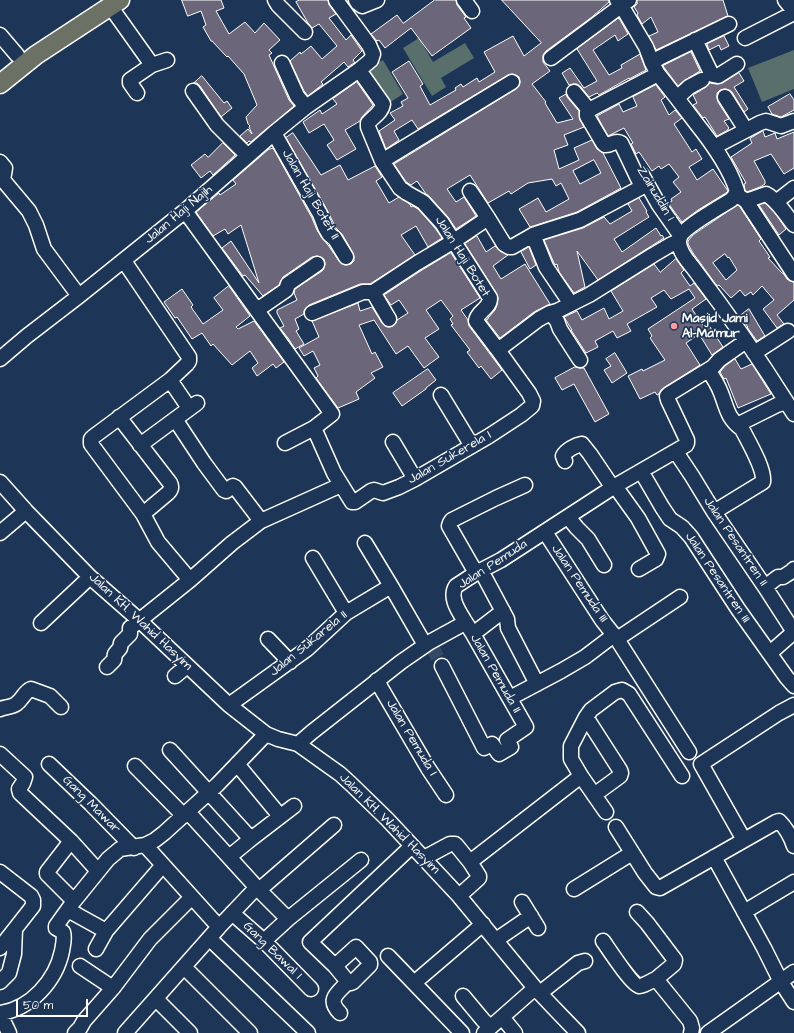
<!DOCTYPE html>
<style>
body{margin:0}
#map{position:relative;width:794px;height:1033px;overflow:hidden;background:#1d3557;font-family:"Architects Daughter",sans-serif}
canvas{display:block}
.scale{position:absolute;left:16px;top:999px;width:72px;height:18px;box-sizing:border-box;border:2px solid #fff;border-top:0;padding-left:5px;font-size:12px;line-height:14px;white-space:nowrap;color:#fff;-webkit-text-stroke:3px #1d3557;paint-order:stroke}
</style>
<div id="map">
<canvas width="794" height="1033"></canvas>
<div class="scale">50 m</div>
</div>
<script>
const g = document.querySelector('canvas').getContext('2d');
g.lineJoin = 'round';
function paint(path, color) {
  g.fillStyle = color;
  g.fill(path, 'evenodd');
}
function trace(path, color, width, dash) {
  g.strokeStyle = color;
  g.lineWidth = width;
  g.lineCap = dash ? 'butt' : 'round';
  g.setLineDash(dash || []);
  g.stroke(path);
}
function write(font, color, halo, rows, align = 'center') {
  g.font = font + ' "Architects Daughter",sans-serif';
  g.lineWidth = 3.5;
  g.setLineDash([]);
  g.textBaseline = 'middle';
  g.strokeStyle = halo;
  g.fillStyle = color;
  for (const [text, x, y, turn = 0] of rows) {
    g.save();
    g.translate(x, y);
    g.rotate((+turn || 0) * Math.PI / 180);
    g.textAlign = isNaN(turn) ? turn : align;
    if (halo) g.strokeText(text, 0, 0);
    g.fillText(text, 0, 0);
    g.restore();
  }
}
paint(new Path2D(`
 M419,38L433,62L465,43L474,58L441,78L446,87L432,96L403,48Z
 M794,50V89L762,102L748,68Z
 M383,60L403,94L386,105L365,71Z`), '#586f6b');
const building = new Path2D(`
 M182,0H221L224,8L216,11L229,34L245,22L255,33L264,23L280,40L269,50L272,53L269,55L289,100L294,106L251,142L249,141L247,143L240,136L248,129L252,134L249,127L250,126L248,124L246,117L257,105L244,74L228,56L227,57L212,41H211L203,27L206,25L201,11L188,16Z
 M300,0H328L329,5L336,14L329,18L346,40L351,35L362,51L353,60L355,63H354L348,67L344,62L321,82L323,84L308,96L304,91L290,61L300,52L301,54L311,46L322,59L337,46L319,24L312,28L308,23L296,2Z
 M435,0H456L457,5L466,17L464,18L471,28L432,56L411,28L385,48L379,40L377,41L371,34L397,15L403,23Z
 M502,0H609V2L592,17L546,51L543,55V62L550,71L532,84L546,102L545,103L557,123L573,119L559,98L566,94L567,97L579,111L580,120L584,127L564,135L568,145L554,150L559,169L579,160L574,148L592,140L597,149L603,153L621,188L577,212L530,227L519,209L538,198L546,212L569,199L561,183L556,186L552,179L528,183L511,194L509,191L488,203L470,175L447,189L456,202L464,197L476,216L456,229L448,217L429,196L426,194L417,181L411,185L406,182L394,164L516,89L519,86L520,82L519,77L516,75L512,74L508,75L418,129L412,120L394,131L399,140L386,149L379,131L395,120L390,113L403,106L401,102L408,98L392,72L409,61L423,84L420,86L430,105L456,90L455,88L461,84L463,87L477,78L479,82L495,72L484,52L513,36L524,56L541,43ZM594,160L601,173L580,184L573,171Z
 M637,0H723L728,16L656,50L649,36L658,32L651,17L642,24L637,15L638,13L634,7L637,4Z
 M619,18L628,34L618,41L615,35L593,50L609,75L622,68L621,65L640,54L646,70L629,79V78L599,95L597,93L589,97L581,87L577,84H573L569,85L562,73L570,68L584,88L597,81L577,49Z
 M724,36L729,46L721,50L719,45L709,50L707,44Z
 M691,52L700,71L685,80L678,86L663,66Z
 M739,73L744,81L734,87L748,109L744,112L732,92L729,90L725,89L720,90L717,93V98L718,102L729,119L724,121L729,128L728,129V130L717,136L705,117L703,118L693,105L697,103L693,95L706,87L710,83L716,84L722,83Z
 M202,76L224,103L227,101L232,108L221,117L200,86L197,83H194Z
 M357,82L373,105L362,117L360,121L345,130L356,149L337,160L327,145L334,140L324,124L309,133L303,122L320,110L322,114L337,104L333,99Z
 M656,85L665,97L661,100L669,115L675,110L682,118L674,124L692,152L696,149L702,159L689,167L697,180L713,169L728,191L726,193L698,210L682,222L668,203L672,201L671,199L681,192L673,182L679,177L669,164L661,169L659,166L652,171L639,152L636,154L631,144L633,143L624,128L608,136L597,116L619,104L623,112L637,106L633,97Z
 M790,94L794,100V110L781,117L772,114L768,107Z
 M763,131L765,137L775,133L777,139L794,132V168L784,174L771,154L754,161L765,181V184L760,187L747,192L745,190L744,184L746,183L731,157L752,143L750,139Z
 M293,133L321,175L340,165L348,180L375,166L382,177L376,181L389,203L399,197L410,204L411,207L413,206L418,209L435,228L442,238L428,247L416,226L401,235L415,255L370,284H360L309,305L306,308L304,311V314L295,319L299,329L296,331L304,344L295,349L288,338L280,328L284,326L277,313V310L297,300L294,293L295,289L322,271L324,268L325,264L324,259L321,257L317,256L312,257L283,277L279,285L263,296L245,275L243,276L222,248L231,241L259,283L241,225L228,234L225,229L213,236L196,212L219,193L220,195L236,184L233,180L269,149H270L273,148L312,218L317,230L322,238L328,245L339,261L342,264L346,265L351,264L354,261V257L353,253L342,234L336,228L327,210L286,138Z
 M223,143L235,155L213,175L210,171L201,178L191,165L205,154L208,157Z
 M639,198L647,211L646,212L649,217L614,239L622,252L656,228L661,236L662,235L664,238L598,280L577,251L585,287L574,293L559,272L557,264L555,265L554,263L544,240L583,228L604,217L610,224L632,211L628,204Z
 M765,203L775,213L786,229L779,235L759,205Z
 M738,205L740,207L761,239L759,241L770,257L768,258L782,273H783L787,279L790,281L794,282V300L777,315L784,324L777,328L763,309L774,300L762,286L753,295L751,292L745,296L740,290L731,298L719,285L717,286L693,253L688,244V241L693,235ZM725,254L728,258L729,257L737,270L726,280L713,263Z
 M477,236L486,252L495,246L500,251L508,255L493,266L501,279L525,264L550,304L534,312L500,338L486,320L488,319V318L495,310L497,305L498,299L497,294L465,244Z
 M529,247L536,265L530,269L521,252Z
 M451,253L480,298L461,310L468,320L469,326L502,370L491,379L481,366L479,368L467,352L470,350L451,325L453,324L450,319L453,316L441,300L426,310L439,329L425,338L439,357L424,368L408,346L396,354L374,320L359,325L372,354L375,352L383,367L371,373L375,378L356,392L359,399L338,408L316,378L318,376L314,368L320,365L313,351L304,356L299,348L319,337L312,321L358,303L360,311L372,307L382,323L385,326L389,327L393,326L396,323L397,320L408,313L399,300L391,305L384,295L422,270Z
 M676,259L684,270L681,273L690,286L694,283L706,299L692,309L704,327L708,324L723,347L712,355L699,334L686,343L700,365L665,387L661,390L659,394L657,395L655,392L640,399L628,376L642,369L643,371L665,360L650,338L652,336L648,329L695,298L689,289L671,299L664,290L651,298L657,307L627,324L631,331L617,338L613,331L595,341L598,347L586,353L571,330H572L564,317L577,311L582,320L604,308L609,319L623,311L611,291L654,264L660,272Z
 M229,286L250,316L236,327L238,329L254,321L284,362L276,368L273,364L257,376L252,368L258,363L250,351L232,365L213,344L211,346L202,333L192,339L177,317L175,318L164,302L182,289L193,305L191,307L203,324L223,310L214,298Z
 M749,309L765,336L757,341L747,327H748L740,316Z
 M615,353L627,373L612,383L604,370L611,366L606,359Z
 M735,359L741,369L752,364L771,394L738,408L726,378L724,379L720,372L725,366Z
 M575,367L580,368H584L609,414L595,422L574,384L562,390L555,378Z
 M428,369L436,380L426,388V389L402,406L393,393Z`);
paint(building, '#6b6679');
trace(building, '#fff', 1);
trace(new Path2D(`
 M431,645L442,666`), '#344968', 14, [14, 7]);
const minor = new Path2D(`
 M275,0L278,5L305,32
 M356,0L358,3L362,6L377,0
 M464,0L472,11
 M617,0L621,5L646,47L652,63L658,74C671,90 683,106 696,123C712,143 729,166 737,191L734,197L731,200C721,206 683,228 680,237C675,248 688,261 694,269C730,316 763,364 794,414
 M785,0L794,11
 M110,6L152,65L167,60
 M0,35L17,55
 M745,38L794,13
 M695,40L711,73L713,75L718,76L737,64
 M551,58L629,0
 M282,63L297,96L306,107
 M652,63L659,58L729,24
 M359,70L383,104C382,112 373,117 368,123V127L382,161L400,188L407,193L423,202L442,223L490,298C490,309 477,311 476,321L498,350
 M193,91L217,125L248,156
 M574,92L589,110
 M137,93L130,83V80L152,65
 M725,97L746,130
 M677,98L689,87L702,80
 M274,133L320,214L325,227L329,234L335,239L346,257
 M714,147L760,123L766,121L781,126L794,121
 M382,161L423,136L512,82
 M0,162L5,168L3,180L29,211L36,225L44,249L79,296
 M642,175L659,205L680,235
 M470,191L488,218
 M736,194L746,201L794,274
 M746,201L766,194C777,200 786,215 794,225
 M776,202L794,188
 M185,211L332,414L314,428L334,473L352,502H355L371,491L374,490L383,493L399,487L415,479L489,436L521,415L532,406L533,401L529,393L498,350L539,319L550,313L557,311L589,295L653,255L670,245L679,241
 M533,235L546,267L571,304
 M124,261L189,357V361L187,364L170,380L93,437L91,439V444L143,514L158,542L190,580
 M373,292L389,319
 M257,310L286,290L288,284L317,264
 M312,313L363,292H373L417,263L454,241L488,218L504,244L509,247H512L533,235L542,232L580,220L642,187L621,143C615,139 611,146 605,145L603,143L587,116V112L589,110L658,74
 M550,313L557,321L560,329L580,360
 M754,353L788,331
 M0,359L27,336L79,296L185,211L274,133L306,107L359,70L371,60L373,54L369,45L336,0
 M708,370C713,377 718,385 721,393C727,408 727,418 742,429C748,441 765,469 763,482L714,512
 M170,380L189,408
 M441,395L472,446
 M119,417L170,483C172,487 171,490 168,493L143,514
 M175,419L204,463L224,490L226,491L233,486L235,487L261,521
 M737,425L777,405L786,402
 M393,442L415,479
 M285,443L314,428
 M140,445L197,403
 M676,452L692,476L714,512L765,587L794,632
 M565,461L563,456C566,450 576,445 582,444L590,454L613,488
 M641,471L662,507L670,519L682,527L691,537L738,609L787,678L794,686
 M0,482L26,511L90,577L139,620L229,705L266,734L278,739L298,744L340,774L351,784L387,819L459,896L535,988L552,1006L578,1033
 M615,486L638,518L658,554L656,559L639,569
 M568,517L577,528L588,539L604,565
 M545,532L602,620L617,639L689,752
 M0,533L26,511
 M365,543L391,586L425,645
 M313,558L346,613
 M480,571L484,576L507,619L508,628L537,684
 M476,573L449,526L450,523L452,520L496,498L525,485
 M765,587L778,577H783L792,571L794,569
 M41,623L90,577
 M473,634L503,611
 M268,639L290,662
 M617,639L680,597
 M770,653L794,632
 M442,666L484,748L492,744L499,754L511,747L507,740L526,727L473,634L464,620
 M107,667L114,660L115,654L120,648L121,643L130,634V628L190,580L232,543L261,521L341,485
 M175,676L187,666
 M377,680L381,688L428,768L446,795
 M510,698L561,671L585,657L614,635
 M229,705L307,649L346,613L391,586
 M0,709C5,707 12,707 16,704C23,699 24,692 31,689L50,696L61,707
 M586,717L620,770L621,773L620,776L594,795
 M298,744L312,732L401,662L430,642L461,625L464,620C458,610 449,597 456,586L476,573L501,560L615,486L686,445L687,443V440L668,400L667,396L669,394L713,367L719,360L746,341
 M170,750L251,839
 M0,754L25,777L23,783L19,789L20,793L71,841L98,871
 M49,764L91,804L134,848
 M237,764L280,816
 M135,766L184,816
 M188,812L259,890L288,919
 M606,812L581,776L571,759V746L586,717L591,710L615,692L622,690L629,694L682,776
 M616,827L645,873L656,887L660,888L776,822L779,821C786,828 791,837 794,846
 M744,840L701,764L779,713L794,705
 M71,841L47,872V874L74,901
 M145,845L219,927
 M229,857L251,839L294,806
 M714,857L764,948L781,982L794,1002
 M424,858L450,844H455L457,846L470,862L479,876V878L459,896
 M470,862L581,776
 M0,872L31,896L33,900V906L0,948
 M574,889L632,853
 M259,890L334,825
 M522,902L538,928
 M68,910L106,931L163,865
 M637,912L647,923L675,960L674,964L656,979L690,1021L692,1028L691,1033
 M744,912L794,882
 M232,913L264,941L311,989
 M209,938L308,1033
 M496,940L531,916
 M264,941L288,919L361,860
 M603,941C608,948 632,985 639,986C641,987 653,980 656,979
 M96,949L106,931
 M388,956L462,1033
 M80,966L113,988
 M335,966L356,947L370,962V965L353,982L351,983L348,982C338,993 326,999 340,1013
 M184,967L250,1033
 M0,982L9,973L14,954L15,929
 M348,982L335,966L310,942L412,846
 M414,983L483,924
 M540,993L578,963L585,961
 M463,996L483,1020L490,1027
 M156,999L190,1033
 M0,1013C31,1009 56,980 62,951C63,945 65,938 63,932L56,928V926L74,901L108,859L120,849L145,845L155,840L164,833L217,785L266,734
 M0,1014L9,1033
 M502,1017L515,1033
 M75,1033L80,1028L84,1021L113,988L150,939L192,897
 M125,1033L219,927L257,887
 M484,1033L535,988
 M708,1033L794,972`);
const major = new Path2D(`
 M0,84L36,55L120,0`);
trace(minor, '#fff', 17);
trace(major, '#fff', 21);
trace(minor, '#1d3557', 14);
trace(major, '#6b7165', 18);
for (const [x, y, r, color] of [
 [674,326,4,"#ff9aa2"]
]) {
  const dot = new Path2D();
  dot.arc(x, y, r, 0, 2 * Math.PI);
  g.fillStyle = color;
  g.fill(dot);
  trace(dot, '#1d3557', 1.5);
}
write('13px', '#fff', '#1d3557', [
 ["Zainuddin 1",655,194,59],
 ["Jalan Haji Botet II",310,195,60],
 ["Jalan Haji Najih",179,215,-40],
 ["Jalan Haji Botet",462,257,58],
 ["Jalan Sukerela I",450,458,-30],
 ["Jalan Pesantren II",735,542,56],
 ["Jalan Pemuda",493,565,-33],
 ["Jalan Pesantren III",717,578,56],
 ["Jalan Pemuda III",579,584,56],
 ["Jalan KH. Wahid Hasyim",140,622,43],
 ["Jalan Sukarela II",309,644,-39],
 ["Jalan Pemuda II",495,674,60],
 ["Jalan Pemuda I",411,738,59],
 ["Gang Mawar",91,805,45],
 ["Jalan KH. Wahid Hasyim",389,824,45],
 ["Gang Bawal 1",272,951,44]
]);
write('bold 13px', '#fff', '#1d3557', [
 ["Masjid Jami",682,319],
 ["Al-Ma'mur",682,334]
], 'left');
</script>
